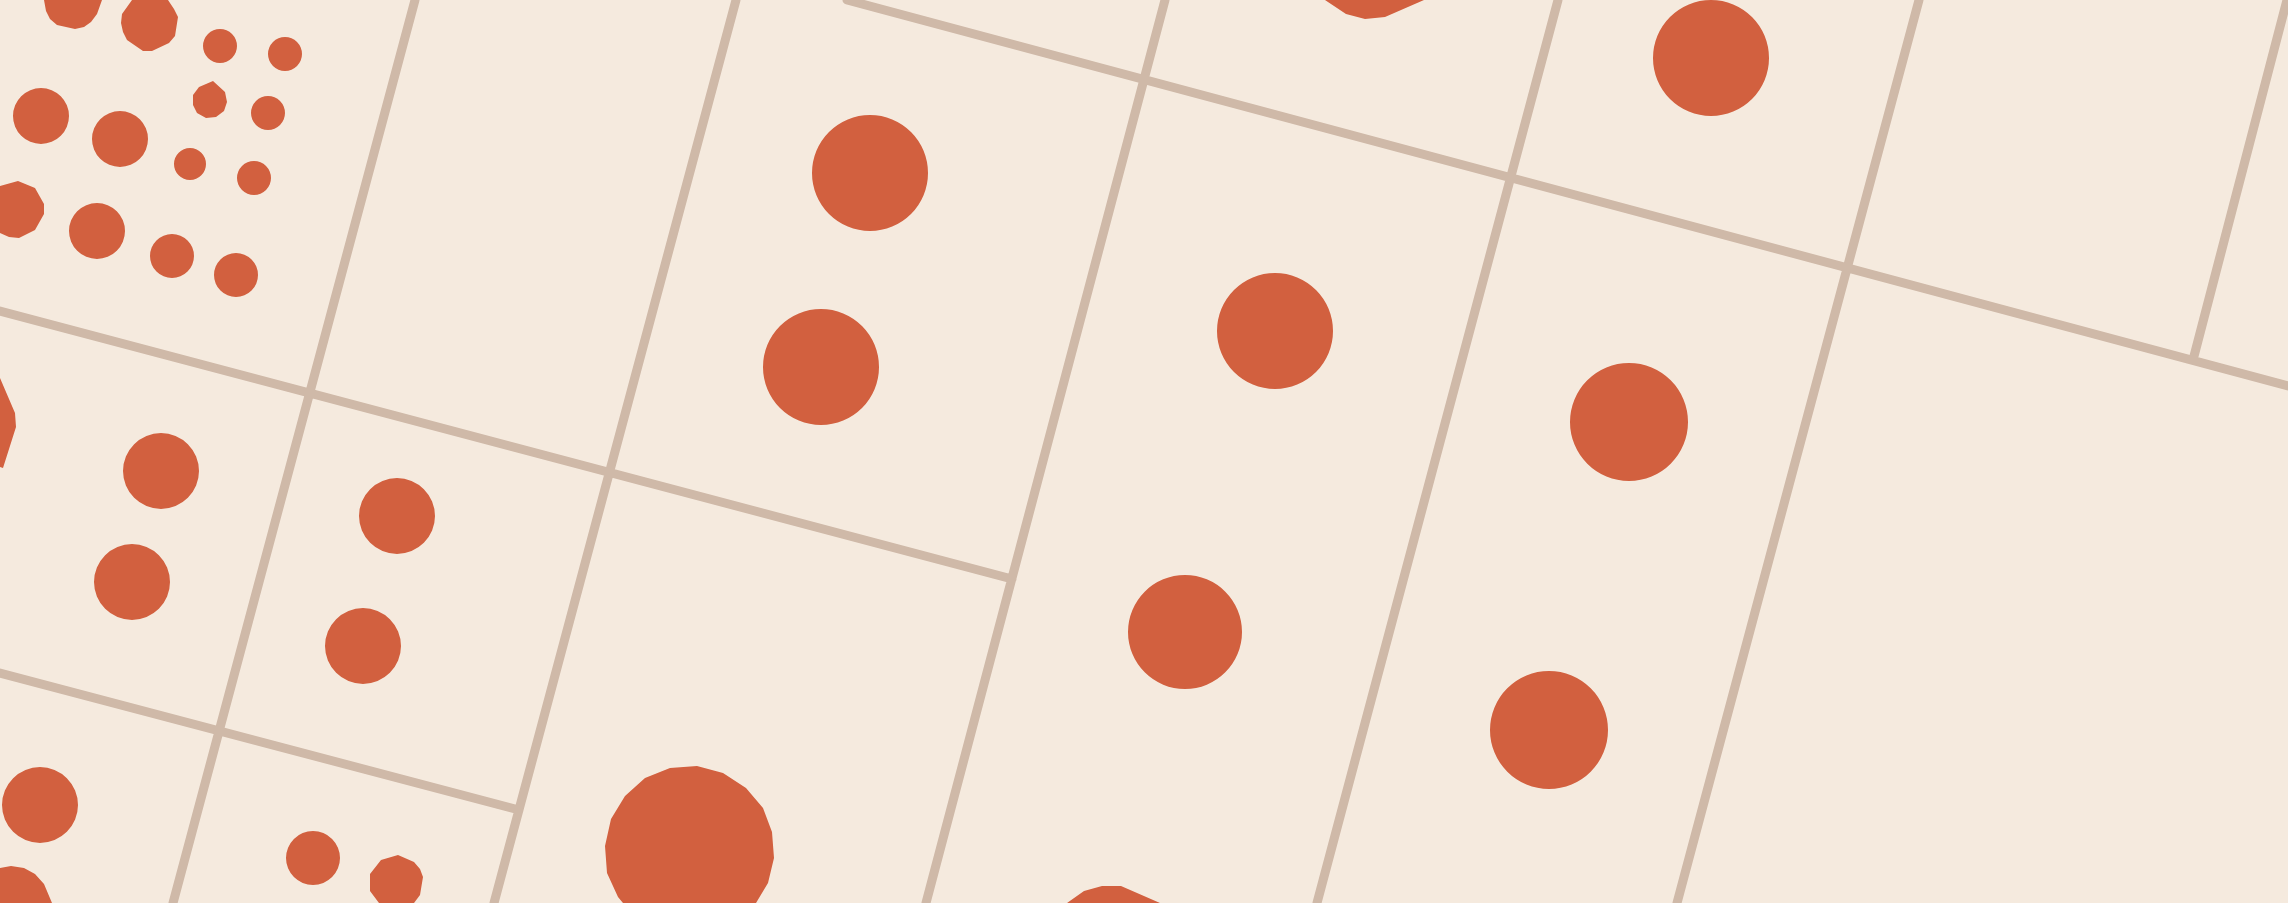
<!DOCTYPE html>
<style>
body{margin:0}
canvas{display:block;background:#f5eade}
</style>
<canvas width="2288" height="903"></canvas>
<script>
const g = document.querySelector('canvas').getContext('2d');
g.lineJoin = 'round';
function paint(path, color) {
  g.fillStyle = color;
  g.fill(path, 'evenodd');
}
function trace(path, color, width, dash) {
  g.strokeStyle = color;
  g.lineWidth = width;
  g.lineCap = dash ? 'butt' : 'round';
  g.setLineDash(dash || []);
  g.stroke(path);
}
paint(new Path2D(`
 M44,0H102L97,14L91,22L84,27L75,29L57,25L50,19L46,11Z
 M132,0H168L174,9L178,17L175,36L169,43L152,51H143L127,40L123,32L121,23L122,14Z
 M1325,0H1424L1385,17L1365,19L1346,14Z
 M1653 58a58 58 0 1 1 116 0a58 58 0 1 1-116 0Z
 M203 46a17 17 0 1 1 34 0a17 17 0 1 1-34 0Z
 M268 54a17 17 0 1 1 34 0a17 17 0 1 1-34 0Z
 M213,81L225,92L227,102L224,111L216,117L206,118L197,113L193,105V95L199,87Z
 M13 116a28 28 0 1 1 56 0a28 28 0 1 1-56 0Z
 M251 113a17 17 0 1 1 34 0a17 17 0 1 1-34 0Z
 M92 139a28 28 0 1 1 56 0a28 28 0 1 1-56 0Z
 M812 173a58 58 0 1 1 116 0a58 58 0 1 1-116 0Z
 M174 164a16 16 0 1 1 32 0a16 16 0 1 1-32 0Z
 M237 178a17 17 0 1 1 34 0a17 17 0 1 1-34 0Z
 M18,181L35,188L44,204V214L35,230L19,238L9,237L0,233V186Z
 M69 231a28 28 0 1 1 56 0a28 28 0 1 1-56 0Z
 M150 256a22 22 0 1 1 44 0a22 22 0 1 1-44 0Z
 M214 275a22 22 0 1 1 44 0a22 22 0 1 1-44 0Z
 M1217 331a58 58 0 1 1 116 0a58 58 0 1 1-116 0Z
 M763 367a58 58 0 1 1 116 0a58 58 0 1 1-116 0Z
 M1570 422a59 59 0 1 1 118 0a59 59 0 1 1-118 0Z
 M0,378L15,413L16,427L3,468L0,467Z
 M123 471a38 38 0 1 1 76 0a38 38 0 1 1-76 0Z
 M359 516a38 38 0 1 1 76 0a38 38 0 1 1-76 0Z
 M94 582a38 38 0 1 1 76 0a38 38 0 1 1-76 0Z
 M1128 632a57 57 0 1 1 114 0a57 57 0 1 1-114 0Z
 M325 646a38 38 0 1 1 76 0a38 38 0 1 1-76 0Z
 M1490 730a59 59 0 1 1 118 0a59 59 0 1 1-118 0Z
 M697,766L723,773L746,788L763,808L772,832L774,858L768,883L756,903H623L618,897L607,873L605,846L611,819L625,796L645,778L670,768Z
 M2 805a38 38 0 1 1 76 0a38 38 0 1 1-76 0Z
 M286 858a27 27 0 1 1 54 0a27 27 0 1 1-54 0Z
 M398,855L414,862L420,869L423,877L420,895L414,903H379L370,891V874L381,860Z
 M11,866L24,868L35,874L44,884L52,903H0V868Z
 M1102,886H1121L1160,903H1067L1084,891Z`), '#d2603f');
trace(new Path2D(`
 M847,0L2288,386
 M0,311L1012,579
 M2193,360L2287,0
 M0,673L519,810
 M173,903L415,0
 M494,903L736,0
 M926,903L1165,0
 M1317,903L1558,0
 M1677,903L1919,0`), '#cfb9a8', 9);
</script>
